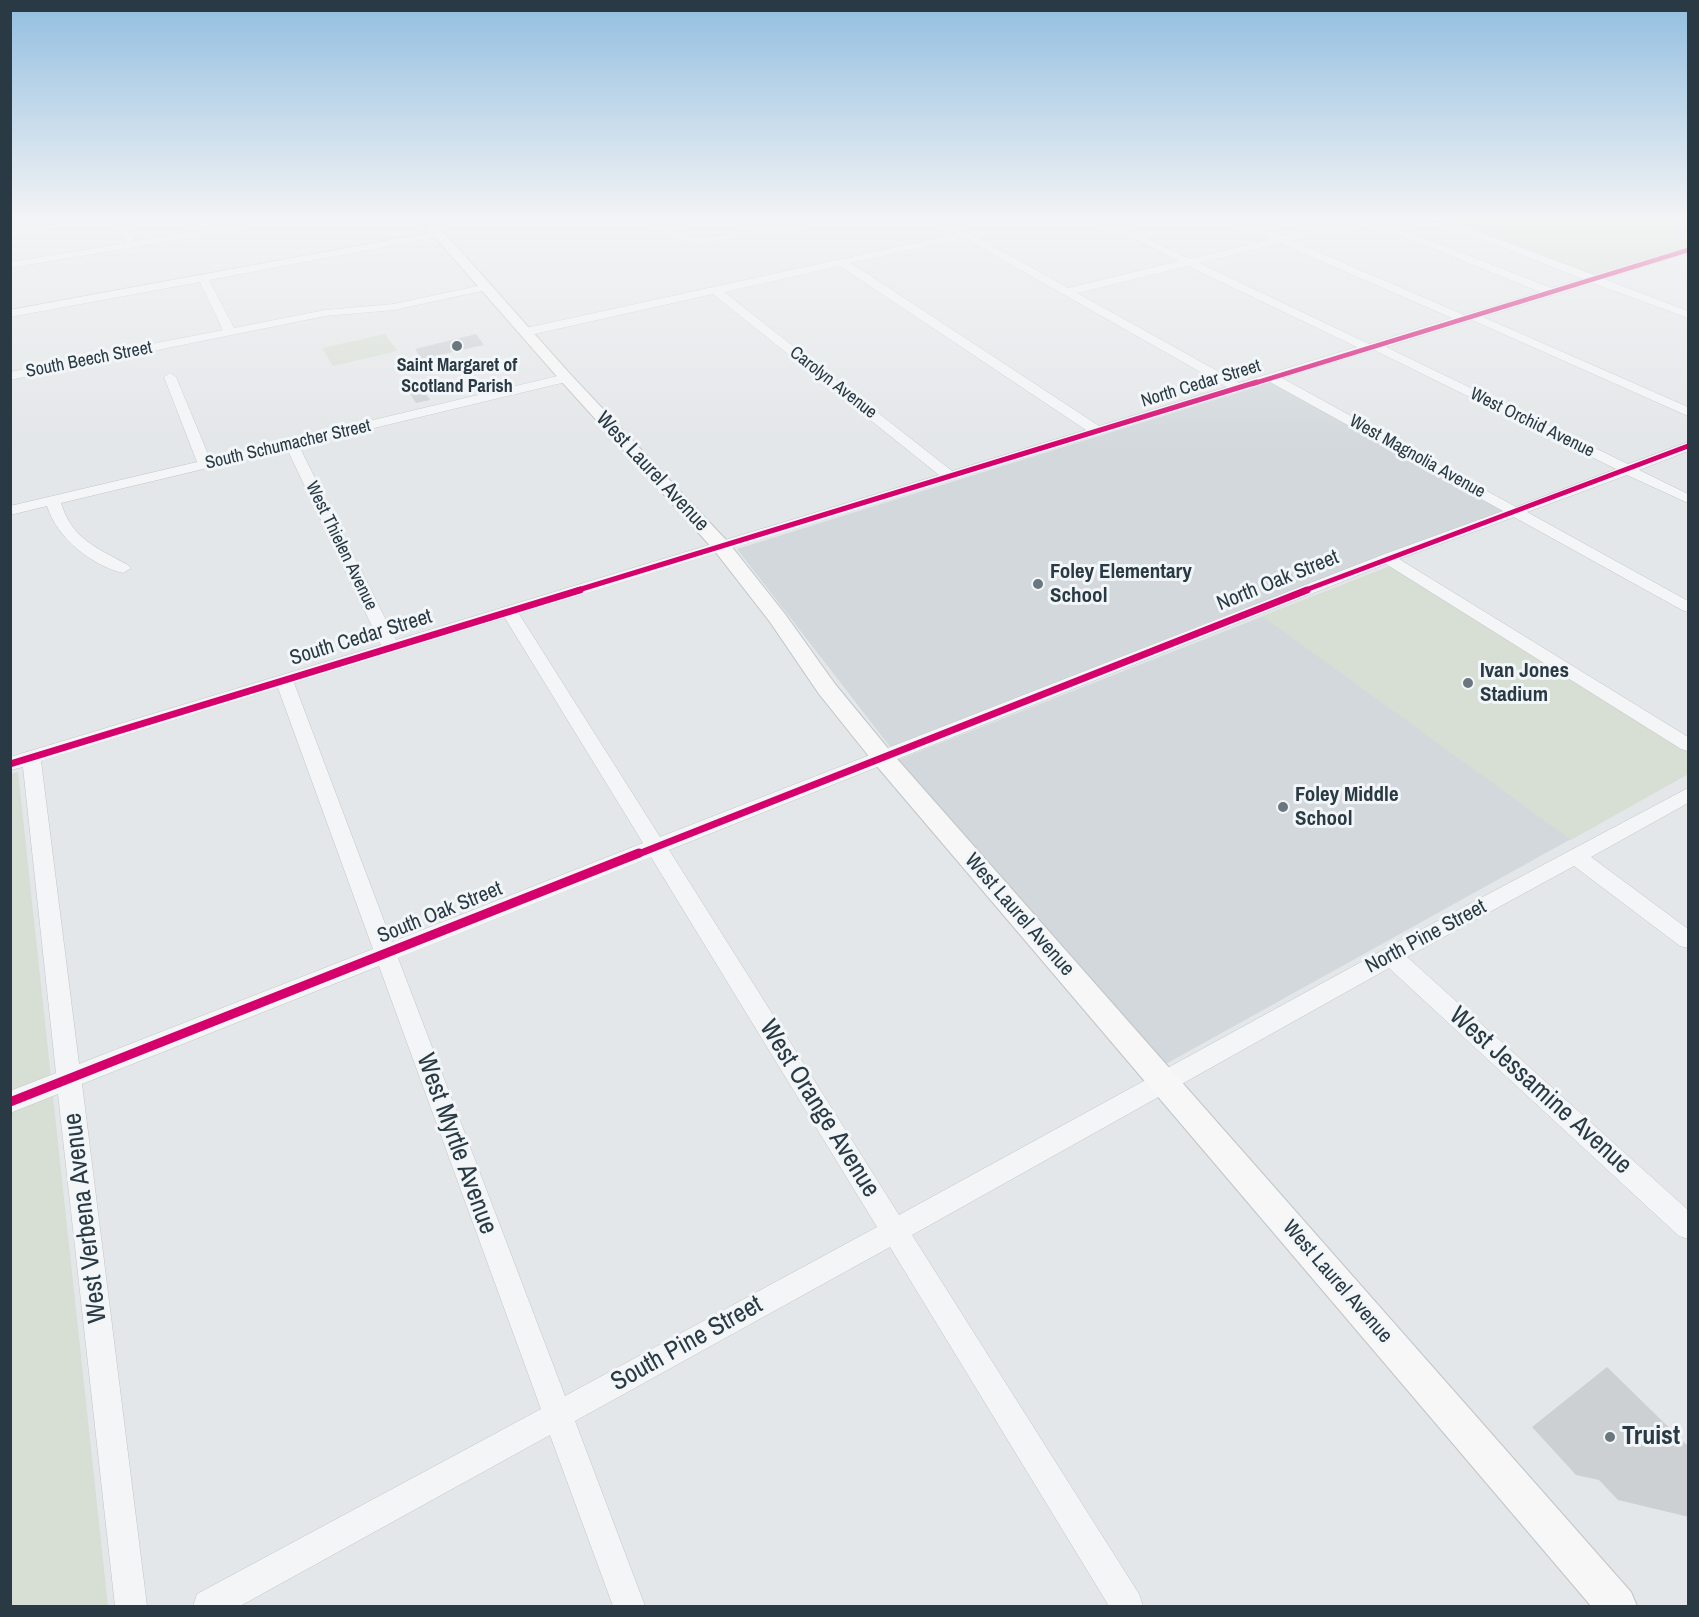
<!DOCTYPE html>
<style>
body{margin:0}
#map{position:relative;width:1699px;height:1617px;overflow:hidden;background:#e4e7e9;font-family:"Archivo Narrow",sans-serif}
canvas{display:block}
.frame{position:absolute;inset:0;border:12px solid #293a44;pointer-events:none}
</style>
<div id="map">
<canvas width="1699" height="1617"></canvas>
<div class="frame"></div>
</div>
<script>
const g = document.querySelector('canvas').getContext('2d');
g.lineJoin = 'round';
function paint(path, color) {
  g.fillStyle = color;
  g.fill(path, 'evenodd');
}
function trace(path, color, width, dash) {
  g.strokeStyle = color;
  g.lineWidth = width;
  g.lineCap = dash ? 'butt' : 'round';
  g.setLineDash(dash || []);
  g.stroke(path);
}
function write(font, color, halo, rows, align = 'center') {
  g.font = font + ' "Archivo Narrow",sans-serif';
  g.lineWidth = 6;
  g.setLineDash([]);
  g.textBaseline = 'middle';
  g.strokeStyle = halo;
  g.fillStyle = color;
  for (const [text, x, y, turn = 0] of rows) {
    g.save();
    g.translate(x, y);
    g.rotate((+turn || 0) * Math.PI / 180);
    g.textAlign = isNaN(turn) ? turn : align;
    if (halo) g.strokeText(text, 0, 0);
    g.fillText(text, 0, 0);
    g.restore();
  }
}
paint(new Path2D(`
 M1272,382L1508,512L1216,619L891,748L737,549Z
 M1393,565L1688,750V774L1164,1065L895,761Z`), '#d2d8dc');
paint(new Path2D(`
 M1440,220H1688V247L1592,276Z
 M385,334L398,351L333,366L322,348Z
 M1393,565L1688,750V774L1571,840L1262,616Z
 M18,772L108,1606H11L10,774Z`), '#d7ded4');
paint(new Path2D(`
 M476,334L484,345L422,359L415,349Z
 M422,388L430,400L416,403L408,391Z
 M1607,1367L1689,1447V1517L1618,1500L1599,1480L1576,1475L1532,1427Z`), '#ccd0d2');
const minor = new Path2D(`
 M41,220H64L59,223L10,231V225Z
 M119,220H125L135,241L237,224L242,227L237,230L10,268V262L126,243L117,222Z
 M649,220C667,220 678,235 696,237C711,239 777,225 793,220H803L805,222L800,225L699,244L674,239Z
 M934,220H946L1068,288L1179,261L1096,220H1109L1190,259L1271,239L1231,220H1244L1282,236L1350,220H1379L1551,288L1583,279L1434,220H1448L1594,275L1688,247V253L1604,279L1688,311V318L1593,283L1483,317L1688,407V416L1472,320L1386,347L1628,464L1688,442V451L1639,470L1688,494V503L1627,475L1527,512L1688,601V612L1682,610L1514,517L1399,559L1688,737V751L1681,749L1386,564L669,850L899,1215L1383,950L1688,788V803L1591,857L1688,929V948L1680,946L1574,866L1407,957L1688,1210V1239L1679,1236L1389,968L912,1235L1139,1594L1143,1606H1109L890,1247L575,1421L645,1606H613L550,1435L240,1606H193L197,1594L541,1409L379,966L82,1084L147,1606H115L58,1094L10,1113V1091L56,1073L23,767L10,770V757L381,645L287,449L61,503C72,539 97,548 128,565L131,568L123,573C91,565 57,538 47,506L10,515V506L197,462L164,377L170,373L176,377L210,459L566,374L570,375L572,378L570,381L299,446L396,640L939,475L713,294L526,336L520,332L526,328L956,234ZM1366,221L1367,222L1540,292L1464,315L1291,240ZM964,238L1227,387L1099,426L851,263ZM1280,243L1452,318L1369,344L1199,263ZM840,266L1086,430L952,471L724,292ZM1188,266L1357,347L1239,383L1077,293ZM1374,350L1616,469L1516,507L1282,378ZM1270,382L1503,511L1382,555L660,837L519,614ZM505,618L643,843L392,942L294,683ZM278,688L373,949L79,1064L41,761ZM651,857L877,1227L565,1396L398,958Z
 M439,231L444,234L443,236L209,280L234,328L325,310L394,304L487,284L492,287L491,289L394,310L325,316L10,380V372L223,330L200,282L10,317V310Z`);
const major = new Path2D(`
 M420,220H433L571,375L728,542L785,614L835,684L891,752L1631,1592L1637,1606H1591L875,764L819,694L770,622L714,550L561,381Z`);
trace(minor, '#c2c5c7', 1);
trace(major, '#c0c5c7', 2);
paint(minor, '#f3f5f6');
paint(major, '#f7f7f7');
trace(new Path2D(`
 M1252,384L1688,250`), '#d6006c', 4.5);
trace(new Path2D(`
 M575,591L1257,382
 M1303,591L1688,446`), '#d6006c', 5);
trace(new Path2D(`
 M10,764L580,590
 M636,855L1307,590`), '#d6006c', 7);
trace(new Path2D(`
 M10,1102L639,853`), '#d6006c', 9);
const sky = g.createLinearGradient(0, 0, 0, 446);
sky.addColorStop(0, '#92bee0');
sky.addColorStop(0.49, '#f3f4f5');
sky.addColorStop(1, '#f3f4f500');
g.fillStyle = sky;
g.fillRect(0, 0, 1699, 446);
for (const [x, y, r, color] of [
 [457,346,6,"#6a777e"],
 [1038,584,6,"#6a777e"],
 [1468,683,6,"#6a777e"],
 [1283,807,6,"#6a777e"],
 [1610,1437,6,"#6a777e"]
]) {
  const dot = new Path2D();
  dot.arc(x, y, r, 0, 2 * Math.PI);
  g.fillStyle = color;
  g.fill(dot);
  trace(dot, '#f2f6f8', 2);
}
write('18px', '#293a44', '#f2f6f8', [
 ["South Beech Street",89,360,-11],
 ["Carolyn Avenue",833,383,38],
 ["North Cedar Street",1201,384,-17],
 ["West Orchid Avenue",1532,423,26],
 ["South Schumacher Street",288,445,-13],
 ["West Magnolia Avenue",1417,457,29],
 ["West Thielen Avenue",341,546,64]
]);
write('bold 18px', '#293a44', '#f2f6f8', [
 ["Saint Margaret of",457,366],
 ["Scotland Parish",457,387]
]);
write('21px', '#293a44', '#f2f6f8', [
 ["West Laurel Avenue",652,472,47],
 ["North Oak Street",1278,581,-22],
 ["South Cedar Street",361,638,-17],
 ["South Oak Street",440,913,-22],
 ["West Laurel Avenue",1019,915,49],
 ["North Pine Street",1426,937,-28],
 ["West Laurel Avenue",1337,1282,49]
]);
write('bold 21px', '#293a44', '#f2f6f8', [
 ["Foley Elementary",1050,572],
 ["School",1050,596],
 ["Ivan Jones",1480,671],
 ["Stadium",1480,695],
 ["Foley Middle",1295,795],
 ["School",1295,819]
], 'left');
write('26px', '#293a44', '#f2f6f8', [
 ["West Jessamine Avenue",1540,1091,42],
 ["West Orange Avenue",819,1109,58],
 ["West Myrtle Avenue",456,1144,70],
 ["West Verbena Avenue",86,1218,-97],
 ["South Pine Street",687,1344,-29]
]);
write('bold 26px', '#293a44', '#f2f6f8', [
 ["Truist",1622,1437]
], 'left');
</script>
